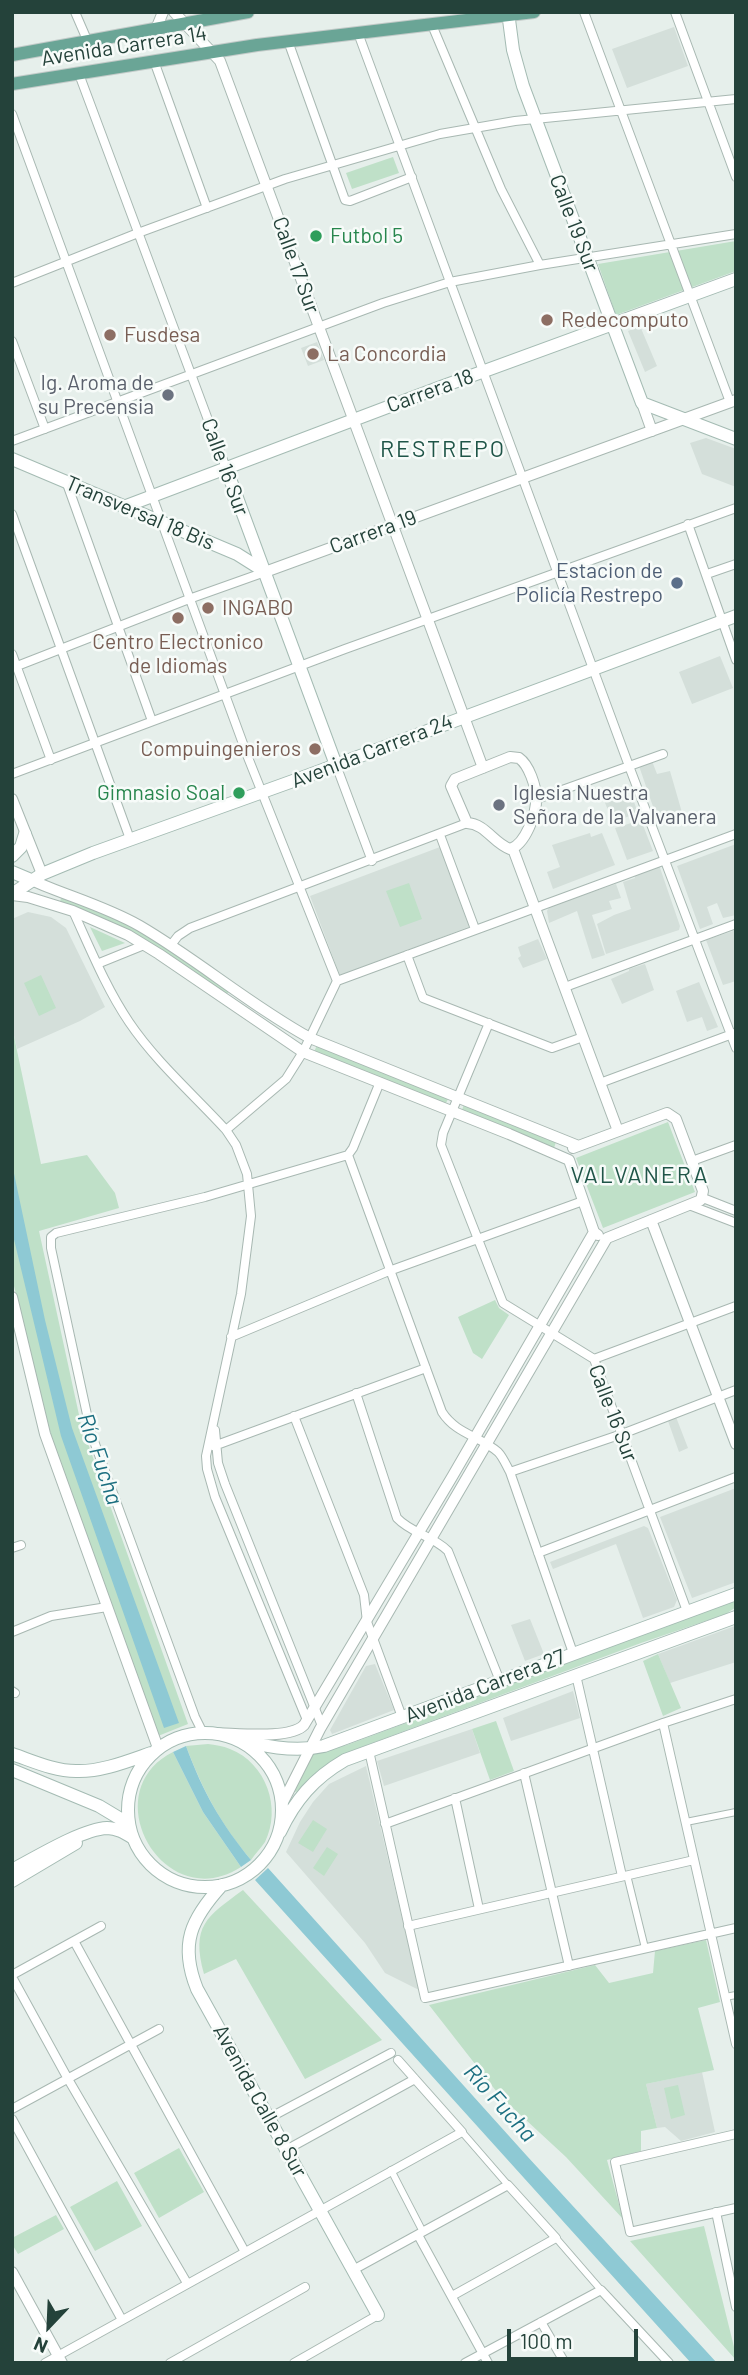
<!DOCTYPE html>
<meta charset="utf-8">
<style>
body{margin:0}
#map{position:relative;width:748px;height:2375px;overflow:hidden;background:#e6efeb;font-family:Barlow,sans-serif}
canvas{display:block}
.frame{position:absolute;inset:0;border:14px solid #24423a;pointer-events:none}
.north{position:absolute;left:14px;top:2291px;width:70px;height:70px;-webkit-text-stroke:5px #f7fbf9;paint-order:stroke;rotate:203deg;font-size:19px;font-weight:700;line-height:28px;text-align:center;color:#24423a}
.north::after{content:'';display:block;margin:auto;width:24px;height:32px;background:#24423a;clip-path:polygon(50% 0,100% 100%,50% 72%,0 100%)}
.scale{position:absolute;left:507px;top:2329px;width:131px;height:32px;box-sizing:border-box;border:4px solid #24423a;border-top:0;padding-left:9px;font-size:21px;line-height:24px;white-space:nowrap;color:#24423a;-webkit-text-stroke:5px #f7fbf9;paint-order:stroke}
</style>
<div id="map">
<canvas width="748" height="2375"></canvas>
<div class="frame"></div>
<div class="north">N</div>
<div class="scale">100 m</div>
</div>
<script>
const g = document.querySelector('canvas').getContext('2d');
g.lineJoin = 'round';
function paint(path, color) {
  g.fillStyle = color;
  g.fill(path, 'evenodd');
}
function trace(path, color, width, dash) {
  g.strokeStyle = color;
  g.lineWidth = width;
  g.lineCap = dash ? 'butt' : 'round';
  g.setLineDash(dash || []);
  g.stroke(path);
}
function write(font, color, halo, rows, align = 'center') {
  g.font = font + ' Barlow,sans-serif';
  g.lineWidth = 5;
  g.setLineDash([]);
  g.textBaseline = 'middle';
  g.strokeStyle = halo;
  g.fillStyle = color;
  for (const [text, x, y, turn = 0] of rows) {
    g.save();
    g.translate(x, y);
    g.rotate((+turn || 0) * Math.PI / 180);
    g.textAlign = isNaN(turn) ? turn : align;
    if (halo) g.strokeText(text, 0, 0);
    g.fillText(text, 0, 0);
    g.restore();
  }
}
paint(new Path2D(`
 M674,27L688,66L627,88L612,49Z
 M640,326L657,366L645,372L628,331Z
 M317,342L324,360L308,366L301,348Z
 M706,438L736,449V487L702,474L690,443Z
 M720,656L733,688L692,704L679,672Z
 M652,761L657,774L670,771L683,816L659,824L639,766Z
 M629,788L638,813L613,822L603,798Z
 M641,820L653,851L627,860L615,828Z
 M590,833L591,837L602,833L615,865L553,889L547,872L560,867L552,845Z
 M736,844V915L723,918L717,903L707,907L713,924L700,929L677,866Z
 M440,847L471,926L340,976L310,896Z
 M659,865L680,926L679,930L606,954L597,924L614,915L631,909L623,882L635,878L634,874Z
 M616,884L621,898L609,901L612,909L592,915L605,955L592,959L577,911L549,923L547,911L549,907L559,903Z
 M28,912L51,917L66,928L105,1007L80,1021L17,1049L12,1027V919Z
 M736,930V981L723,985L706,940Z
 M538,939L547,959L523,968L518,958L521,956L518,947Z
 M645,964L654,990L622,1004L611,979L629,971V969Z
 M699,982L718,1027L707,1031L702,1017L687,1022L676,991Z
 M676,1417L688,1448L679,1452L668,1421Z
 M736,1488V1582L692,1598L660,1517Z
 M644,1526L648,1528L677,1600L674,1607L643,1618L616,1544L553,1569L550,1562Z
 M530,1619L544,1654L525,1661L511,1625Z
 M735,1626L736,1662L670,1683L658,1654Z
 M375,1664L394,1710L332,1734L330,1730L366,1666Z
 M573,1691L580,1718L511,1741L503,1718Z
 M472,1729L480,1753L384,1786L377,1761Z
 M366,1766L419,1990L385,1973L365,1943L286,1852L300,1822L313,1802L329,1784Z
 M702,2072L715,2132L681,2141L665,2127L657,2128L646,2084Z`), '#d4dfda');
paint(new Path2D(`
 M393,157L399,173L352,189L346,173Z
 M736,241V271L616,315L598,264Z
 M409,883L422,919L400,927L386,891Z
 M61,898L115,917L141,932L230,990L226,995L60,902Z
 M90,927L125,943L102,951Z
 M41,975L56,1008L39,1016L24,983Z
 M12,1027L41,1164L87,1155L115,1193L119,1208L39,1231L81,1424L188,1724L158,1736L54,1447L12,1278Z
 M317,1045L448,1099L445,1105L314,1052Z
 M464,1104L556,1142L554,1148L462,1110Z
 M668,1122L695,1192L603,1228L576,1158Z
 M495,1300L499,1308L509,1315L482,1359L473,1353L458,1317Z
 M736,1600V1607L726,1614L641,1643L348,1752L321,1769L296,1792L292,1790L311,1753L347,1745Z
 M658,1654L681,1708L663,1716L643,1661Z
 M496,1721L514,1771L490,1780L472,1729Z
 M208,1744C215,1745 223,1746 230,1749C266,1763 282,1808 265,1842C261,1848 255,1854 251,1860C220,1823 203,1791 186,1746Z
 M173,1752L203,1812L241,1867C164,1917 93,1792 173,1752Z
 M313,1820L327,1829L313,1852L298,1843Z
 M327,1847L338,1854L324,1876L313,1868Z
 M243,1890L382,2040L305,2079L236,1959L204,1974C191,1926 206,1917 243,1890Z
 M706,1940L720,2002L698,2008L714,2070L646,2084L657,2128L641,2131V2151L607,2160L623,2219L566,2157L500,2096L429,2005L595,1965L609,1983L653,1973L655,1951Z
 M678,2085L685,2115L671,2119L664,2088Z
 M179,2148L204,2192L159,2218L134,2173Z
 M117,2181L142,2226L95,2251L70,2207Z
 M56,2215L64,2229L18,2254L12,2244V2238Z
 M704,2226L736,2355V2360L630,2241Z`), '#bfe0c8');
paint(new Path2D(`
 M12,1164L45,1320L72,1428L179,1723L164,1728L61,1436L12,1231Z
 M186,1746C203,1792 220,1822 251,1860L241,1867L203,1812L173,1752Z
 M268,1868L527,2156L717,2363H691L255,1880Z`), '#8ec9d4');
const pedestrian = new Path2D(`
 M686,1822L736,1812
 M627,1875L645,1948
 M725,1997L736,1995
 M462,2132L508,2185
 M391,2170L423,2232
 M556,2238L601,2290`);
const minor = new Path2D(`
 M75,12L88,42
 M584,12L730,402
 M675,12L736,177
 M432,25L501,189L540,265
 M358,33L629,766L736,1048
 M288,41L345,200L350,201L412,177
 M154,61L207,208
 M79,74L226,468
 M12,114L249,760L337,981
 M12,283L138,233L285,179L440,134L515,121L736,99
 M12,341L45,429
 M12,441L383,303L450,282L540,265L736,234
 M66,481L152,721
 M12,514L130,839
 M688,524L736,660
 M707,574L736,564
 M12,654L51,760
 M12,668L189,599L265,572
 M336,765L372,861
 M12,774L345,649L736,508
 M537,799L663,754
 M440,835L475,929
 M73,911C90,948 106,988 129,1022C156,1062 194,1095 226,1130L236,1145L247,1174L251,1216L241,1294L206,1456L207,1469L215,1497L307,1720
 M171,945L178,936L190,928L467,823
 M407,955L423,998L552,1048L583,1037
 M97,964L144,945
 M565,987L736,924
 M489,1023L443,1133L441,1145L503,1303L594,1359L687,1611
 M600,1083L735,1033
 M226,1130L286,1079L303,1052L337,981L736,834
 M348,1155L442,1412C456,1434 480,1436 498,1452C503,1457 506,1465 510,1472L573,1653
 M692,1161L736,1145
 M703,1198L736,1211
 M689,1205L736,1223
 M231,1337L389,1271L583,1201
 M594,1359L736,1306
 M356,1393L397,1518C411,1533 433,1536 448,1551L500,1681
 M294,1416L364,1595L367,1622L402,1717
 M215,1430L218,1463L225,1484L322,1726
 M214,1446L426,1368
 M510,1472L622,1434L736,1390
 M12,1548L21,1545
 M538,1553L736,1477
 M12,1632L51,1616L107,1607
 M576,1675L622,1876
 M12,1691L15,1693
 M663,1723L736,2044
 M203,1733L195,1717L91,1433L51,1248V1237L56,1233L205,1197L348,1155L353,1148L380,1082
 M369,1751L425,1998L736,1928
 M524,1773L569,1966
 M455,1798L479,1909
 M385,1824L663,1723L736,1699
 M408,1926L694,1860
 M74,1941L245,2252
 M12,1975L101,1926
 M12,1977L68,2079L187,2283
 M12,2109L159,2029
 M269,2118L391,2053
 M12,2119L122,2320
 M736,2134L615,2162L630,2232L736,2208
 M286,2150L415,2079
 M716,2212L736,2307
 M418,2235L488,2363
 M353,2270L508,2185L556,2238L452,2296
 M541,2322L565,2363
 M45,2363L462,2132L398,2060
 M170,2363L305,2287
 M294,2363L378,2315
 M465,2363L601,2290L669,2363`);
const tertiary = new Path2D(`
 M174,12L220,61L483,768
 M156,29L163,12
 M642,403L652,431
 M265,572L736,400
 M510,757L519,758C529,765 536,786 536,798C537,813 525,845 510,849C493,843 486,824 467,823L451,786L455,779Z
 M12,799L42,874
 M513,849L618,1131
 M31,880C67,896 105,906 140,926C198,960 250,1005 310,1038L576,1145
 M12,895L28,897L73,911L128,935L159,954L303,1052L509,1134L569,1160
 M573,1148L667,1113L676,1119L703,1191L701,1200L607,1238
 M569,1160L594,1232L598,1235
 M651,1220L736,1444
 M12,1297L45,1434L158,1748
 M213,1733C235,1733 290,1740 304,1725L452,1477L594,1232
 M282,1804L320,1729L607,1238
 M12,2272L62,2363`);
const secondary = new Path2D(`
 M508,12L513,50L523,86L642,403L736,439
 M12,459L237,554L264,571
 M226,468L336,765
 M126,506L438,388L736,279
 M12,856L21,847L25,834
 M12,872L31,880
 M12,894L42,874L93,853L293,781L736,616
 M128 1810a77 77 0 1 1 154 0a77 77 0 1 1-154 0Z
 M231,1737C262,1746 293,1753 324,1746L736,1594
 M12,1754C33,1761 54,1771 76,1771C101,1772 128,1761 151,1753
 M12,1770L99,1806L129,1824
 M280,1832C295,1800 314,1778 345,1760L736,1617
 M12,1870C35,1858 82,1829 107,1828C117,1828 125,1833 133,1838
 M12,1881L76,1843
 M222,1885C191,1919 179,1944 197,1989L378,2315`);
const primary = new Path2D(`
 M12,55L248,12
 M12,84L257,45L534,12`);
trace(pedestrian, '#a8b8b2', 8);
trace(minor, '#a8b8b2', 10);
trace(tertiary, '#a8b8b2', 12);
trace(secondary, '#a4bbb3', 14);
trace(primary, '#c2cac8', 14);
trace(pedestrian, '#fff', 6);
trace(minor, '#fff', 8);
trace(tertiary, '#fff', 10);
trace(secondary, '#fff', 12);
trace(primary, '#6aa596', 12);
for (const [x, y, r, color] of [
 [316,236,7,"#2e9e5b"],
 [547,320,7,"#8d6e63"],
 [110,335,7,"#8d6e63"],
 [313,354,7,"#8d6e63"],
 [168,395,7,"#6b7280"],
 [677,583,7,"#5c6f8a"],
 [208,608,7,"#8d6e63"],
 [178,618,7,"#8d6e63"],
 [315,749,7,"#8d6e63"],
 [239,793,7,"#2e9e5b"],
 [499,805,7,"#6b7280"]
]) {
  const dot = new Path2D();
  dot.arc(x, y, r, 0, 2 * Math.PI);
  g.fillStyle = color;
  g.fill(dot);
  trace(dot, '#f7fbf9', 2.5);
}
write('21px', '#24423a', '#f7fbf9', [
 ["Avenida Carrera 14",124,46,-9],
 ["Calle 19 Sur",574,223,69],
 ["Calle 17 Sur",296,265,70],
 ["Carrera 18",430,391,-20],
 ["Calle 16 Sur",225,467,70],
 ["Transversal 18 Bis",140,513,23],
 ["Carrera 19",373,532,-20],
 ["Avenida Carrera 24",372,751,-21],
 ["Calle 16 Sur",613,1413,69],
 ["Avenida Carrera 27",485,1686,-21],
 ["Avenida Calle 8 Sur",260,2101,61]
]);
write('21px', '#27864d', '#f7fbf9', [
 ["Futbol 5",330,236],
 ["Gimnasio Soal",225,793,"right"]
], 'left');
write('21px', '#785e54', '#f7fbf9', [
 ["Redecomputo",561,320],
 ["Fusdesa",124,335],
 ["La Concordia",327,354],
 ["INGABO",222,608],
 ["Centro Electronico",178,642,"center"],
 ["de Idiomas",178,666,"center"],
 ["Compuingenieros",301,749,"right"]
], 'left');
write('21px', '#5b616d', '#f7fbf9', [
 ["Ig. Aroma de",154,383],
 ["su Precensia",154,407],
 ["Iglesia Nuestra",513,793,"left"],
 ["Señora de la Valvanera",513,817,"left"]
], 'right');
write('21px', '#4e5e75', '#f7fbf9', [
 ["Estacion de",663,571],
 ["Policía Restrepo",663,595]
], 'right');
g.letterSpacing = '2px';
write('23px', '#1f5548', '#f7fbf9', [
 ["RESTREPO",443,449],
 ["VALVANERA",640,1175]
]);
g.letterSpacing = '0px';
write('italic 23px', '#1c6f80', '#f7fbf9', [
 ["Río Fucha",100,1459,71],
 ["Río Fucha",500,2103,48]
]);
</script>
